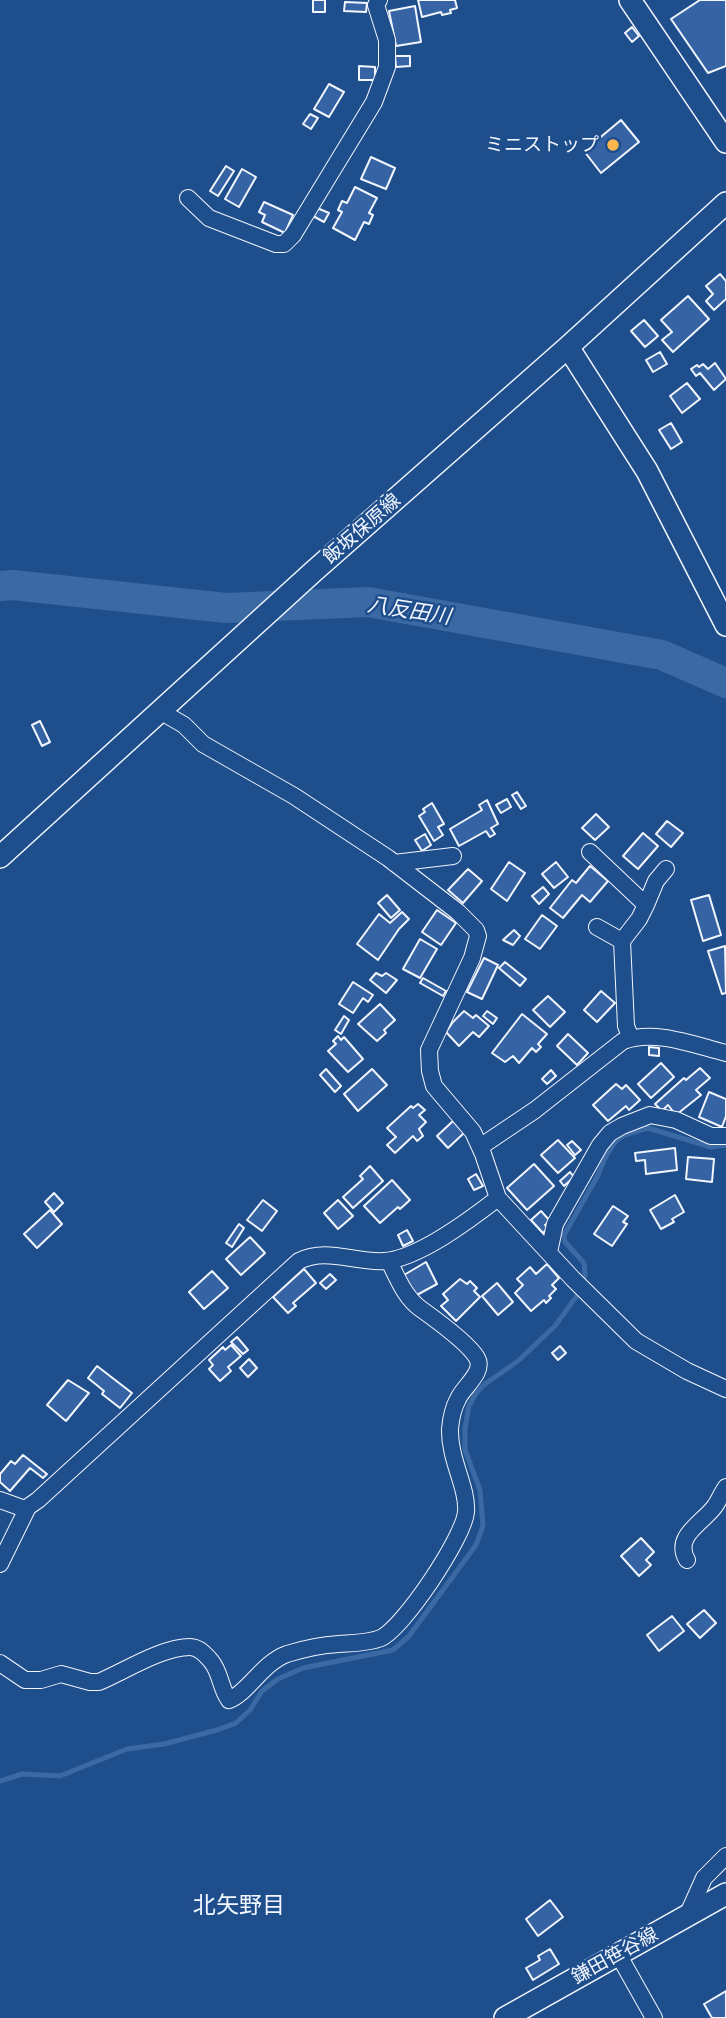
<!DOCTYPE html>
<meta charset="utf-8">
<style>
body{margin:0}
canvas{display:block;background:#1f4e8c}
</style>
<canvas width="726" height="2018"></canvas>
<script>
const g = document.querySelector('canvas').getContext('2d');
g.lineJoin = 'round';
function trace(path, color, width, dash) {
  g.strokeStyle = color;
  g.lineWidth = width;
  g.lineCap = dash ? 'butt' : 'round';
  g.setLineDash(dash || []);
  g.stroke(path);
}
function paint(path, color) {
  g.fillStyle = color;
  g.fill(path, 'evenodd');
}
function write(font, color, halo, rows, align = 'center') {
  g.font = font + ' Quicksand,"Noto Sans JP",sans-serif';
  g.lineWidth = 5;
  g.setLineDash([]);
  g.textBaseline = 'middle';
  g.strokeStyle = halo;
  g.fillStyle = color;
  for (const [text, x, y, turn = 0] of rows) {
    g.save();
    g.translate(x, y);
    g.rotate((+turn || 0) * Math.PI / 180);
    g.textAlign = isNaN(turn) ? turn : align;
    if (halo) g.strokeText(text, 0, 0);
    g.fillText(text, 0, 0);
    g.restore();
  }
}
trace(new Path2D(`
 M0,1781L22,1774L60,1776L127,1749L164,1744L217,1730L236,1723L250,1710L262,1691L278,1679L303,1668L393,1650L409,1636L476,1545L483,1526L480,1490L465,1450V1428L469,1406L476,1393L485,1384L518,1361L555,1326L581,1290L585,1275L584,1263L565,1242L564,1235L597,1177L606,1156L615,1142L624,1135L648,1128L711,1147L726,1145`), '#3b69a3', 5);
trace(new Path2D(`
 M0,586L13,585L226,608L368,602L662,655L726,683`), '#3b69a3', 30);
const building = new Path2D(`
 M313,0H325V12H313Z
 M418,0H455L457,8L450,10L451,13L442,15L441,12L422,17Z
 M700,0H726V66L708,73L671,19Z
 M345,2L367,3L366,12L344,11Z
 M415,6L421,42L396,46L389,11Z
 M632,27L639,36L632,42L625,33Z
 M395,56H410V66L396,67Z
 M359,66L375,67V80H359Z
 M329,84L344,92L329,117L314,109Z
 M310,114L318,118L311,129L303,124Z
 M621,120L639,142L601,173L584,151Z
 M371,157L395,168L386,189L361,179Z
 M226,166L234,171L218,196L210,191Z
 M242,169L256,177L239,207L225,199Z
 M355,187L377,198L369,213L373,215L369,224L364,222L355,240L333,228L342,212L338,210L342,201L347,203Z
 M264,202L293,215L285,233L262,222L265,215L259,212Z
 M317,208L329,213L324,222L313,216Z
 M720,274L726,281V299L714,310L706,301L713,294L706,286Z
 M688,296L709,319L673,352L662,340L672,332L661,320Z
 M644,320L658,336L645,347L631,331Z
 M660,352L667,364L653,372L646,360Z
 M715,363L726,379L714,390L700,373L696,376L691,369L697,365L699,367L703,364L708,369Z
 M687,383L700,399L682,413L670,396Z
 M671,423L682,442L671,449L659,430Z
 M40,721L50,742L42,746L32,725Z
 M517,792L526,806L521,809L512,795Z
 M507,799L511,807L501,813L496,805Z
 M487,800L498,824L491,828L495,834L490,837L486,831L459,846L450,829L482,810L479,805Z
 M432,803L444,824L438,827L443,835L434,841L419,816L425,812L423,809Z
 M596,814L609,827L595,840L582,828Z
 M667,821L683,833L671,847L656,834Z
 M643,833L658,846L638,869L623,856Z
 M425,834L431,845L422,851L415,840Z
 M509,862L525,873L507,901L491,889Z
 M556,862L568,877L554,888L542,874Z
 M590,866L608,881L590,902L582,895L563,918L550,908L572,880L576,883Z
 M468,869L482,881L463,903L448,890Z
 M543,887L549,894L539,904L532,896Z
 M387,895L400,910L391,918L378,903Z
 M709,895L721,935L703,941L691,900Z
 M437,910L456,923L441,945L422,932Z
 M402,912L409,919L399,929L378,960L357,944L379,914L390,923Z
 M542,915L557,926L540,949L525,939Z
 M514,930L520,936L513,945L503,940Z
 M420,939L437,949L420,978L403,969Z
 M725,946L726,993L722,994L708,951Z
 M484,958L498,965L482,999L467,992Z
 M505,962L526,979L520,986L499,968Z
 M376,973L382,976L386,973L397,980L386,993L370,980Z
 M423,978L446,991L443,996L420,983Z
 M353,982L373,995L368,1002L363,998L353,1013L339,1004Z
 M601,991L615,1003L597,1022L584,1010Z
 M548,996L565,1012L550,1027L533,1010Z
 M380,1004L395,1020L384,1030L386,1033L377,1041L358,1024Z
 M464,1011L473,1018L476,1015L489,1026L479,1037L473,1032L459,1046L446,1032L453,1022Z
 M487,1011L497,1018L493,1024L483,1016Z
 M522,1014L547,1034L538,1044L541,1047L536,1052L532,1048L519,1063L513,1056L505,1062L492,1053Z
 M344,1016L349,1020L341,1034L335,1030Z
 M568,1034L588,1053L577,1065L557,1046Z
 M338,1036L341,1040L344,1037L363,1059L348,1072L328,1051L336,1044L333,1041Z
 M649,1047L659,1048V1056L649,1055Z
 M661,1063L674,1077L651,1098L638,1084Z
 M700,1068L710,1078L696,1090L701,1095L676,1115L668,1105L662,1111L655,1104L684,1078L686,1080Z
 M326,1069L341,1086L335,1092L320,1075Z
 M372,1069L387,1085L358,1111L344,1094Z
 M551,1070L556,1076L547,1084L542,1079Z
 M616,1084L622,1089L626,1085L640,1100L629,1110L626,1106L608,1121L593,1105Z
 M709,1092L726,1099V1116L722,1127L699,1117Z
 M418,1104L425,1110L419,1115L426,1122L419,1129L423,1136L417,1141L413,1136L395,1153L387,1145L396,1137L387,1128L411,1106L413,1108Z
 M453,1121L464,1133L448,1148L437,1136Z
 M558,1140L575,1158L558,1173L541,1155Z
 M572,1141L581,1150L575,1155L567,1145Z
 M675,1148L677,1170L646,1174L645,1160L636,1161L635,1153Z
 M688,1157L714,1159L712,1182L686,1179Z
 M534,1164L554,1186L527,1210L507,1188Z
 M370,1166L383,1181L353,1208L343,1197L363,1179L360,1176Z
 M570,1172L574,1177L564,1186L560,1181Z
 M476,1174L483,1186L474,1190L468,1179Z
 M392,1180L410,1200L400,1209L398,1207L380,1223L364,1206Z
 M54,1193L63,1203L54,1212L45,1202Z
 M675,1195L684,1212L672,1219L674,1222L661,1229L650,1210Z
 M263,1200L277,1211L262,1231L247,1220Z
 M338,1200L353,1216L338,1229L324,1213Z
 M613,1206L628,1216L623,1222L627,1224L612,1246L594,1234Z
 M50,1210L62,1224L37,1248L24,1234Z
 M541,1211L550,1221L545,1225L548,1228L543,1233L531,1220Z
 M239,1224L244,1228L232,1247L226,1243Z
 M407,1230L413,1241L403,1246L398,1235Z
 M250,1237L265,1253L241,1275L226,1259Z
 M426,1262L437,1284L415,1296L404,1275Z
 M547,1264L559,1278L552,1285L556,1289L549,1296L551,1298L546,1303L544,1300L531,1311L515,1293L523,1285L517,1279L530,1267L536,1274Z
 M304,1269L316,1283L293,1303L296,1306L288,1313L273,1297Z
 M212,1271L228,1288L204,1309L189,1292Z
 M330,1274L336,1280L326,1289L320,1283Z
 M460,1279L467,1284L470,1281L477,1288L474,1291L480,1297L456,1321L441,1306L448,1300L443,1294Z
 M497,1283L513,1302L498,1315L482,1296Z
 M237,1337L248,1350L243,1354L231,1342Z
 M231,1345L241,1356L228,1367L231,1371L220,1381L209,1369L213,1365L209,1360L223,1347L225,1350Z
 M560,1346L566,1353L558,1360L552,1353Z
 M249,1359L257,1368L248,1377L240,1368Z
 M97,1366L132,1393L120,1408L102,1394L104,1391L88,1378Z
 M68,1380L89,1393L66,1421L47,1405Z
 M23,1455L47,1474L43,1478L30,1468L10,1491L0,1482V1474L11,1461L15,1464Z
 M641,1538L654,1552L646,1560L651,1565L639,1576L621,1556Z
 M704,1610L716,1623L700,1638L687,1624Z
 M672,1616L684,1631L659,1651L647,1635Z
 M550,1900L563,1917L538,1936L526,1919Z
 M550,1949L559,1964L533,1980L526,1968L540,1960L538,1956Z
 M726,1991V2018H712L704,2004Z`);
paint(building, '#3563a3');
trace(building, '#f2f6ff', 2);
const street = new Path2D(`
 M188,198L209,218L276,244H284L293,235L374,102L387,67V40L376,5L379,0
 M160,711L184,725L203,744L294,796L388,858L458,912L476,930L478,936L472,958L429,1050L430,1071L434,1086L473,1132L483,1154L498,1198L573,1279L636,1341L687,1371L726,1389
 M590,852L646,905L639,919L622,941L626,1026L631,1038
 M394,863L453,856
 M646,905L656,881L666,869
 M597,927L622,941
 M480,1147L535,1110L623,1041C655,1029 694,1045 726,1053
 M549,1252L555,1224L600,1145L610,1133L622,1126L650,1115L676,1120L711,1136H726
 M0,1500L25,1509L38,1500L299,1261C326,1247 355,1263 384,1261C418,1259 471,1219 498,1198
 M687,1560C673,1536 703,1523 715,1506C719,1500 722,1493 726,1487
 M0,1564L28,1507
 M0,1663L25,1680H41L61,1674L90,1682H99C125,1671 162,1647 190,1647C199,1647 206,1655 211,1661C221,1673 220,1688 229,1700C248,1693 262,1663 287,1654C303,1649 322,1645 339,1644C352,1643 369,1643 381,1638C404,1627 464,1537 466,1512C468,1488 449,1459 450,1429C451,1418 453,1408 458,1399C463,1387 485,1372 477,1358C469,1344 435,1319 421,1309C405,1298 397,1277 389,1261
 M687,1916L704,1878L726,1856
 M618,1954L654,2018`);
const secondary = new Path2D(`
 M630,0L726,142
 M568,347L647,471L726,625
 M0,857L314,571L568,347L726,203
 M505,2018L726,1894`);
trace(street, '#f2f6ff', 18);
trace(secondary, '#f2f6ff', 24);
trace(street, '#1f4e8c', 16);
trace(secondary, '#1f4e8c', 21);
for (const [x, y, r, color] of [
 [613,145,7,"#ffb74d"]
]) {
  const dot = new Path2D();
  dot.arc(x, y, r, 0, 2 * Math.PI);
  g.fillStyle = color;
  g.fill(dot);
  trace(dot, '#1f4e8c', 2.5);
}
write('19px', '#f2f6ff', '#1f4e8c', [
 ["ミニストップ",599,145]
], 'right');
write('19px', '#f2f6ff', '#1f4e8c', [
 ["飯坂保原線",362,529,-41],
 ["鎌田笹谷線",615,1956,-29]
]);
write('italic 21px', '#f2f6ff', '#1f4e8c', [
 ["八反田川",409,611,9]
]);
write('23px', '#f2f6ff', '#1f4e8c', [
 ["北矢野目",239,1906]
]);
</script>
